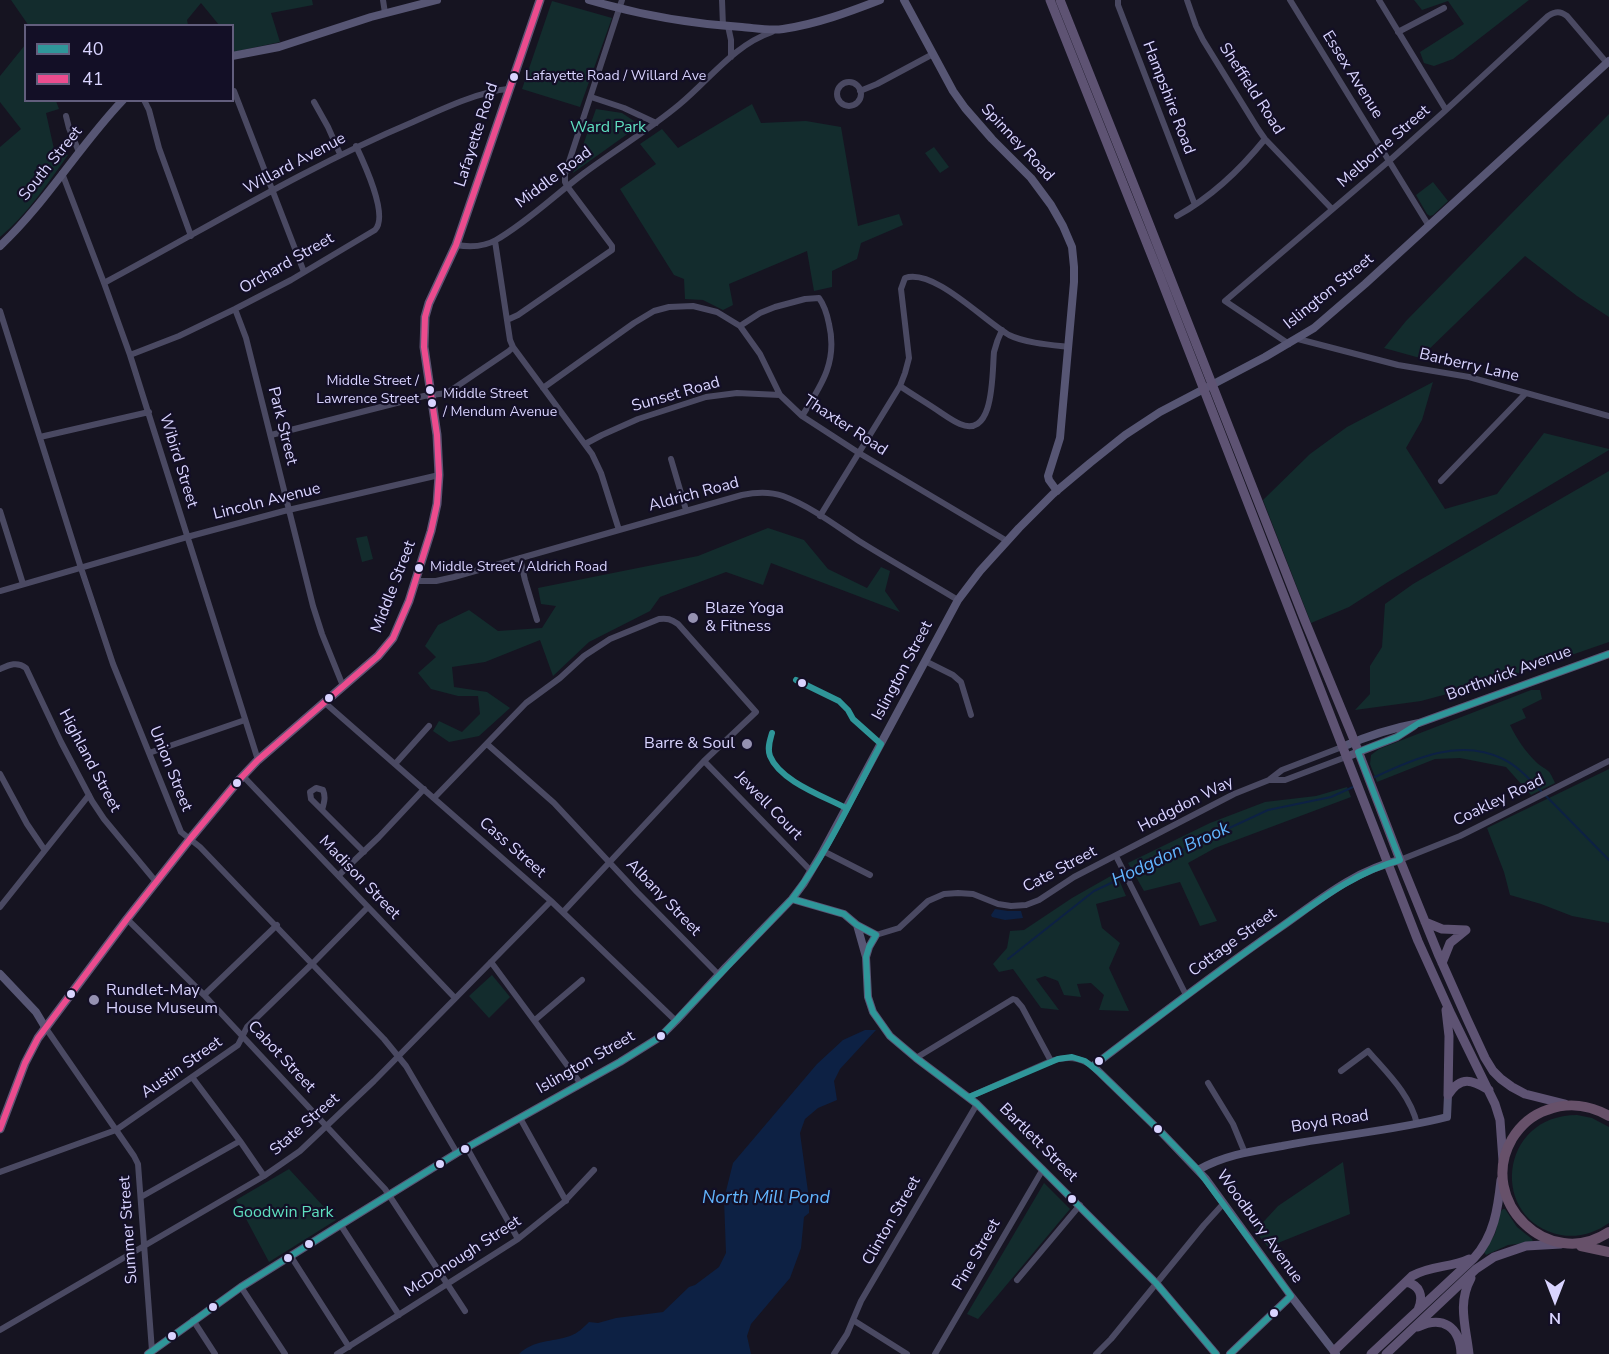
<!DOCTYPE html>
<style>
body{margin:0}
#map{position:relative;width:1609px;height:1354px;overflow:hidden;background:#161421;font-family:"Nunito Sans",sans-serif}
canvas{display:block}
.legend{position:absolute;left:24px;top:24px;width:210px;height:78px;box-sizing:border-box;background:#130f26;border:2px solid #625e7d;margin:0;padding:8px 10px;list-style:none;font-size:18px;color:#d9d4ff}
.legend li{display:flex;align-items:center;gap:12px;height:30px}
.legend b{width:30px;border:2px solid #625e7d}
.north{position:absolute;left:1525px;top:1270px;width:60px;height:60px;-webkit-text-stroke:4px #130f26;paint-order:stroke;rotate:180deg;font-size:16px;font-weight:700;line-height:24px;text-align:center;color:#d9d4ff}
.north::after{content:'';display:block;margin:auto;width:21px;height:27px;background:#d9d4ff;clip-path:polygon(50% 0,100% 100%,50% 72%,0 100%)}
</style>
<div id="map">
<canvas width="1609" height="1354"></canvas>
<ul class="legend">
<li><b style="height:8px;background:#2f9699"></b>40</li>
<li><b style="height:8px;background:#eb4c8e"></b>41</li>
</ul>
<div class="north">N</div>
</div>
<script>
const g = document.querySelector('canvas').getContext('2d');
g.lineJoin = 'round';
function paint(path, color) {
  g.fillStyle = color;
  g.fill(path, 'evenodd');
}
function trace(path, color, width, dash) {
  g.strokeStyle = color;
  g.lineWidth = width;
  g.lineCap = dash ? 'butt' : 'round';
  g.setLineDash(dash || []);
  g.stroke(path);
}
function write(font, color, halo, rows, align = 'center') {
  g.font = font + ' "Nunito Sans",sans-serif';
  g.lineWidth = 4.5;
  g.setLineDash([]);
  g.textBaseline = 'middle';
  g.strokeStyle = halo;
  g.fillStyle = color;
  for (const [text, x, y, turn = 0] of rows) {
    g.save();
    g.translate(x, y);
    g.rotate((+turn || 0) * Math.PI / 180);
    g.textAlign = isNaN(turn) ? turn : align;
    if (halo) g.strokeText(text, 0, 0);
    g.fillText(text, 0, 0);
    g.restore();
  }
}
paint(new Path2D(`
 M11,0H312L313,5L271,13L280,42L233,52L232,26L219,25L201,3L187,20L188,25L153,26L151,24L150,26H29Z
 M1414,0H1529L1453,59L1434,66L1424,63L1420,52L1464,24L1448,1L1422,10Z
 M552,1L612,18L580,107L522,89Z
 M25,45L26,100L56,101L59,109L46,113L54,149L68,155C48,183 27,215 0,237V147L21,129L0,102V76Z
 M752,104L761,123L806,121L841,127L858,226L899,214L903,225L861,243L857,259L832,271V287L814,291L807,251L729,284L733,305L723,310L703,300L685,299L684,279L674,275L620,189L656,164L640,144L662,129L678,148Z
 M596,109L622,113L640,125L573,173Z
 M1609,114V317L1577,296L1525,256L1420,358L1384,348L1406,321Z
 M934,147L949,167L940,173L925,153Z
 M1433,182L1448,201L1433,215L1430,216L1427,214L1416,195Z
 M1433,382L1422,420L1406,448L1445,509L1497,494L1544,433L1609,449V450L1388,582L1349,607L1311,623L1263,500L1310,454L1347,427Z
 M1609,471V642L1499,680L1421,701L1355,710L1370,694V666L1382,647L1385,604L1413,584Z
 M768,528L804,540L828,569L867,588L881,567L890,571L885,591L900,612L771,563L763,585L726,572L660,597L650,611L589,642L553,676L540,640L485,662L452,667L454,687L487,692L510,708L479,736L449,742L433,731L439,721L462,732L480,714L478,696H458L431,689L418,673L436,657L425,646L438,625L469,610L498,631L542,628L556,606L541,604L538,588L698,556Z
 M367,536L373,559L362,562L356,538Z
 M1531,690H1540L1542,699L1522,709L1526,718L1510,725C1517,739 1525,751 1536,762C1547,772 1548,766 1555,783L1531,795L1506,767L1460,758L1435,759L1377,782L1370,764L1371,755L1379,749Z
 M1609,769V923L1572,916L1541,904L1510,895L1504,872L1487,828Z
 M1347,787L1351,797L1215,848L1188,863L1217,921L1200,926L1180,882L1144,891L1128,863L1210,823L1265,802L1316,796Z
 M1116,873L1126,896L1096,904L1102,928L1120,943L1109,968L1129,1011L1099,1010L1104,995L1091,983L1077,984L1081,997L1064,995L1058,981L1045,976L1036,979L1059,1010L1041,1008L1013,969L999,972L993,964L1007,948L1010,931L1024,930L1072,898Z
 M492,975L510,997L489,1018L469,996Z
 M1577,1115L1592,1118L1609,1127V1223C1595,1233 1578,1238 1561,1235C1489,1221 1498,1115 1577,1115Z
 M1343,1162L1350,1214L1268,1247L1255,1231L1278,1206Z
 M289,1169L336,1220L269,1262L236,1200Z
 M1044,1183L1070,1209L978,1319L967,1314Z
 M1503,1209H1505L1517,1227L1532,1239L1533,1242L1508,1245L1486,1255L1484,1252L1495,1234L1500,1212Z`), '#132c2d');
paint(new Path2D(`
 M995,909L1008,911H1021L1023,918L1005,920L992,917L991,915Z
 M865,1030H876L840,1069L834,1081L837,1100L818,1108L805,1119L800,1133L809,1199V1213L804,1217L801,1248L790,1278L751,1324L747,1336L751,1354H519C533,1340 552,1342 570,1336C578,1333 583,1328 589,1322L598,1323L616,1318L663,1312L689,1287L695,1285L719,1267L726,1253L724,1199L733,1163L817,1064L843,1040Z`), '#0d2144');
trace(new Path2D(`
 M1375,777C1415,758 1460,738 1503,759C1518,766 1530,780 1542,792
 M1546,796L1609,860
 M1008,959L1094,891L1268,810L1331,797L1353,787`), '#0d2144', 2);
trace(new Path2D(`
 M383,0L385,13
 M722,0L723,26
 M1118,0V5L1195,205
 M1187,0L1196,26L1203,40L1258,129L1265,139L1332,209
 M1290,0L1429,226
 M1379,0L1446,110
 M728,26L731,40V57
 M1398,32L1444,8
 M837 94a12 12 0 1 1 24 0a12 12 0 1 1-24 0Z
 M234,91L304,272
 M860,91L877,84L933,54
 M591,97L624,108L656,123
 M144,100L149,110L159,148L191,236
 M314,102L328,127L340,154
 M66,116L69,128L79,152
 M62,173L104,283L130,355L258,760
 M1177,216C1213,196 1240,170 1265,139
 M456,245C469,247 484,247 496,240C526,223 555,195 583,174C615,150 649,130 680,104C710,79 734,45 772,32
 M104,283C207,228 306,167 413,122C440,110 480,91 508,89
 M235,309L246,338L313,606L322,634L343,686
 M0,311L81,568L113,664L181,832L200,847L384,1039L406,1066L457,1153
 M507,320L518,315L612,250V246L567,186L565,182V174L622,0
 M740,326L760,313L775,307L805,299L819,298C825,306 827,314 829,324C838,362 821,386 802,416
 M1298,339L1398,365L1469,377L1609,416
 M1289,344L1225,301L1389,161L1446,110L1548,16C1556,11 1560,11 1567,16L1607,63
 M513,347L592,454L601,473L619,530
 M130,355L179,336L235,309L291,280L375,230C389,216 364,163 356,146
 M900,386C913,395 927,403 940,412C946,416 953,421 960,424C995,439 992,372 994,352C996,344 998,338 1002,330
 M543,388L634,323L654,311L669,307L693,306L717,312L740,326L760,354L780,395L802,416L859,453L1007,541
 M271,435L424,396L447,393L509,351L513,347L510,340L495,241
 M40,437L149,412
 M585,444L602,435L638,419L706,397L737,393L780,395
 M671,459L686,510
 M1441,481L1526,393
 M0,511L23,584
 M820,516L900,386L905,373L909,358L901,289L905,278C934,268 984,321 1009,335C1025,343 1051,345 1069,347
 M520,558L525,580L537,620
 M415,581H436L454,577L742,495C756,492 769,491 783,496C810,506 835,525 859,541C891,561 925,580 958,600
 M0,591L187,537L284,511L439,475
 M925,661L953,675L961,682L971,715
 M0,669C9,665 17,661 26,668L61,742L92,801L104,819L157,883
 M324,702L551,901L676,1021
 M487,744L554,803L637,892L719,975
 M149,753L245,720
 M704,761L811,871
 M395,764L429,726
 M0,774L27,824L44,849
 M243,776L455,998
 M1269,780H1285L1346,757
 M434,798L526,703L560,678L584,656L610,639L659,619C667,618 671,619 678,624L756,712L704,761L563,912
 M322,810L311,799L310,792L316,788L323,790C326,797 324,803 322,810L364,852
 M823,851L870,875
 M1116,856L1186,995
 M1400,860L1460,836L1609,761
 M339,875L379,837L424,789
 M0,907L89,795
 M127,919L204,995L385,1189L465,1311
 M876,935L899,928L928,901L944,894L958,893L973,894L998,904L1011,906L1026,905L1039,900L1074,877L1234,794L1269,780L1282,770L1342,747
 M491,962L581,1084
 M204,995L277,925
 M535,1020L582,980
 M45,1027L134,1156L138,1164L152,1351
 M916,1058L1013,999L1016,1000L1022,1007L1051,1061
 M1341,1071L1368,1051C1387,1073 1410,1094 1417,1124
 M192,1077L240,1141L264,1176
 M1208,1083L1233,1124L1245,1153
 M969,1097L1051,1061C1068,1056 1078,1057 1093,1066
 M520,1118L566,1201
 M467,1148L518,1239
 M0,1172L116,1130L238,1045L247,1027L313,963L368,907
 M141,1197L240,1141
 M340,1224L399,1315
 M290,1255L349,1347
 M1017,1280L1080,1205
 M241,1287L285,1354
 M193,1320L215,1354
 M853,1320L907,1354
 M0,1330L264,1176L300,1151L374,1081L551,901
 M337,1354L518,1239L564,1202L594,1170
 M834,1354L847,1334L861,1301L977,1104
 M935,1354L1043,1169
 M1096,1354L1111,1339L1204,1225L1224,1203`), '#4a4962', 6);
trace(new Path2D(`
 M589,0C640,15 690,24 742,27C755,28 770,31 783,29C817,24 849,12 880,0
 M904,0L953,91L965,108L992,139L1031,178L1051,205L1063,226L1072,247L1074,267V282L1060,438L1048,476L1049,480L1057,491
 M232,56L279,47L371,17L437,0
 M0,246C47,202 79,146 123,100
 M1342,747C1367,736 1392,728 1419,723L1609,654
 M1346,757L1397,737L1414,726
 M792,899L844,914L857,925L876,935L869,947L866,957L868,997L873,1012L890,1036L916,1058L977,1104L1156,1283L1216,1354
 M857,925L866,957
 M0,974L36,1012L45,1027
 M1198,1170C1224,1155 1253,1151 1282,1146C1337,1135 1393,1131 1447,1117L1448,1095
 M148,1354L241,1287L337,1227L457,1153L620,1062L660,1037L676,1021L726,967L792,899L804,883L823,851L958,600L980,571L1019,528L1053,494L1090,463L1125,435L1160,412L1265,357L1314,328L1365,284L1609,61
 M1230,1354L1291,1296
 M1336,1354L1291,1296L1206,1179L1160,1131L1093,1066C1155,1019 1217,971 1281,927C1318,901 1355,870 1400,860`), '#575674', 8);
trace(new Path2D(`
 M1050,0L1159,274L1418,941L1451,1014L1495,1104L1500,1120L1503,1161
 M1060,0L1137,193L1305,621L1352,735L1400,860L1439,956L1467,1019L1485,1058L1493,1071L1501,1079L1512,1087L1525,1094L1565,1104
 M1425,922L1442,929L1466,930
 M1442,963L1450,943L1466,930
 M1446,1010L1449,1036L1448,1095
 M1448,1095C1461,1075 1472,1080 1489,1090
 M0,1129L25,1063L38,1038L127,919L190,839L239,780L258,760L378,656L393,638L409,601L431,531L437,504L439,475L437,435L424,347L425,317L429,303L456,245L540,0
 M1406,1282C1420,1285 1424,1296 1418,1310
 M1418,1327C1443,1315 1460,1327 1461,1354
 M1334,1351L1412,1276C1431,1265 1450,1268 1469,1259
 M1371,1354L1474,1258C1494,1237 1498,1208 1501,1180
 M1386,1354L1476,1269L1494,1257L1526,1246L1561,1244
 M1469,1354C1466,1326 1457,1304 1471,1278`), '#5e5373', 9);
trace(new Path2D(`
 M1609,1116C1590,1105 1568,1102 1547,1110C1532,1115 1520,1126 1512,1139C1476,1201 1549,1272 1609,1232
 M1581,1246L1609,1252`), '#67516a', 10);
trace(new Path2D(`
 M796,680L839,701L848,710L853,719L881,744
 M772,733C770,740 767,748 770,756C780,781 823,796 846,808
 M792,899L844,914L857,925L876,935
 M876,935L869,947L866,957L868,997L873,1012L890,1036L916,1058L977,1104L1156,1283L1216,1354
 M1093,1066C1154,1020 1215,973 1277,930C1317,902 1353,873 1400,860L1358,752L1397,737L1419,723L1609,654
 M969,1097L1058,1059L1072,1057L1085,1061L1100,1073L1160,1131L1198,1170L1291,1296L1230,1354
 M148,1354L241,1287L337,1227L457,1153L620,1062L660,1037L792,899C828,852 853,796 881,744`), '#2f9699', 6);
trace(new Path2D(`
 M0,1129L25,1063L38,1038L127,919L190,839L239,780L258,760L378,656L393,638L409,601L431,531L437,504L439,475L437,435L424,347L425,317L429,303L456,245L540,0`), '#eb4c8e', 6);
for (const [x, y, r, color] of [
 [514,77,5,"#d9d4ff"],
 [430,390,5,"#d9d4ff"],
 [432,403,5,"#d9d4ff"],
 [419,568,5,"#d9d4ff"],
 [693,618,6,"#9591b1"],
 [802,683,5,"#d9d4ff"],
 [329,698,5,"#d9d4ff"],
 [747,744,6,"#9591b1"],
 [237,783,5,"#d9d4ff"],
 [71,994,5,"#d9d4ff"],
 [94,1000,6,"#9591b1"],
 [661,1036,5,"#d9d4ff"],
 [1099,1061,5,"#d9d4ff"],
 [1158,1129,5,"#d9d4ff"],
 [465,1149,5,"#d9d4ff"],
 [440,1164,5,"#d9d4ff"],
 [1072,1199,5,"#d9d4ff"],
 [309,1244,5,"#d9d4ff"],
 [288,1258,5,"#d9d4ff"],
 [213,1307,5,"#d9d4ff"],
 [1274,1313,5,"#d9d4ff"],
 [172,1336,5,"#d9d4ff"]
]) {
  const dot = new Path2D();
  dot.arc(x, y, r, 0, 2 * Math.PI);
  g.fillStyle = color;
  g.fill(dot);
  trace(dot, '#130f26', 2);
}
write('14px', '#d9d4ff', '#130f26', [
 ["Lafayette Road / Willard Ave",525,77],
 ["Middle Street /",419,382,"right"],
 ["Lawrence Street",419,400,"right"],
 ["Middle Street",443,395],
 ["/ Mendum Avenue",443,413],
 ["Middle Street / Aldrich Road",430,568]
], 'left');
write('16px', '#d9d4ff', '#130f26', [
 ["Essex Avenue",1352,75,58],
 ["Sheffield Road",1251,89,57],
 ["Hampshire Road",1168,98,69],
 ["Lafayette Road",477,135,-72],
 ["Spinney Road",1017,143,47],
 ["Melborne Street",1384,147,-41],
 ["South Street",51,164,-51],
 ["Willard Avenue",295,164,-28],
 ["Middle Road",554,178,-37],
 ["Orchard Street",287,264,-30],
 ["Islington Street",1329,292,-39],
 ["Barberry Lane",1469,366,13],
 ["Sunset Road",676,395,-16],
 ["Park Street",282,426,76],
 ["Thaxter Road",845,426,33],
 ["Wibird Street",178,461,73],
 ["Aldrich Road",694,495,-15],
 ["Lincoln Avenue",267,502,-14],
 ["Middle Street",394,587,-69],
 ["Islington Street",903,671,-62],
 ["Borthwick Avenue",1509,674,-20],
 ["Highland Street",89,761,62],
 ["Union Street",170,769,68],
 ["Coakley Road",1499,801,-26],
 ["Hodgdon Way",1186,805,-27],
 ["Jewell Court",768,806,46],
 ["Cass Street",512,848,41],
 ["Cate Street",1060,870,-28],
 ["Madison Street",359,878,46],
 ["Albany Street",663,898,46],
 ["Cottage Street",1233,943,-36],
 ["Cabot Street",281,1057,47],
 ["Islington Street",586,1063,-30],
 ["Austin Street",182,1068,-35],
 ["Boyd Road",1330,1122,-9],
 ["State Street",305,1125,-41],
 ["Bartlett Street",1038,1143,45],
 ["Clinton Street",892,1221,-60],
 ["Woodbury Avenue",1259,1227,54],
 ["Summer Street",129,1230,-94],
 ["Pine Street",977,1255,-60],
 ["McDonough Street",463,1257,-33]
]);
write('16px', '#5fe0c0', '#130f26', [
 ["Ward Park",608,128],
 ["Goodwin Park",283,1213]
]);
write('16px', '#d9d4ff', '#130f26', [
 ["Blaze Yoga",705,609],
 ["& Fitness",705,627],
 ["Barre & Soul",735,744,"right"],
 ["Rundlet-May",106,991],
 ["House Museum",106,1009]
], 'left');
write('italic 18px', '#62b6ff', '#130f26', [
 ["Hodgdon Brook",1171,855,-25],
 ["North Mill Pond",766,1199]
]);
</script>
